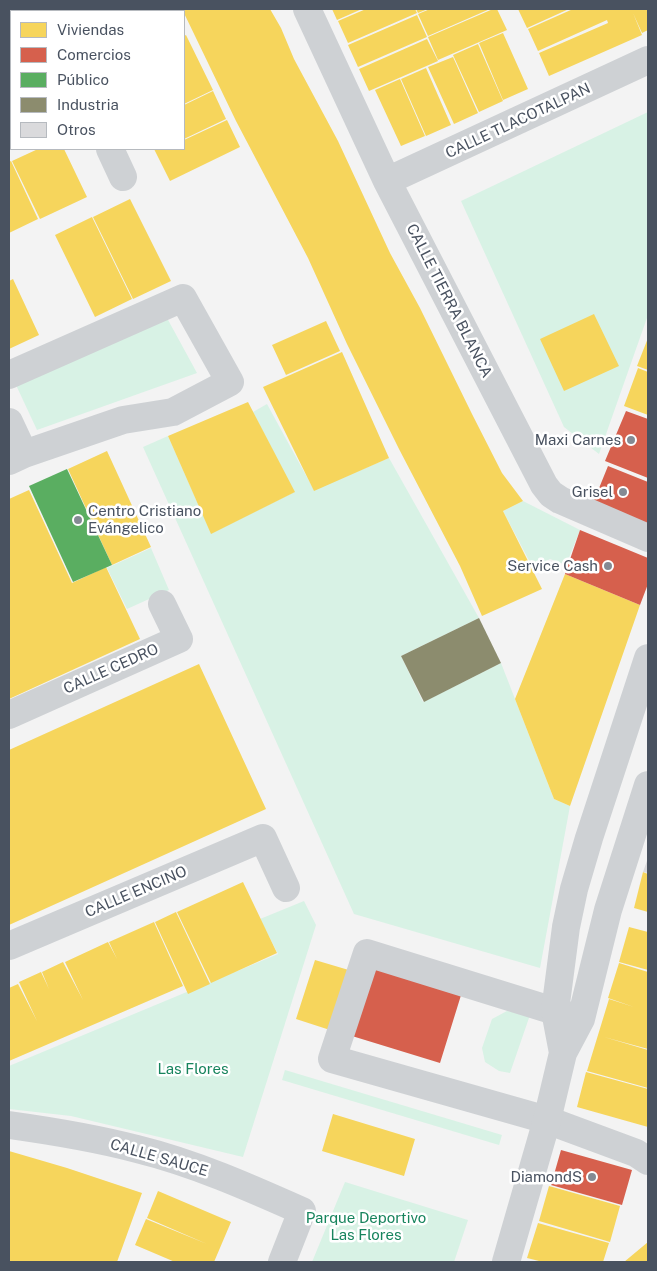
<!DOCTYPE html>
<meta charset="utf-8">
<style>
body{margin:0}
#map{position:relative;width:657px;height:1271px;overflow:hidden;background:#f3f3f3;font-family:"Public Sans",sans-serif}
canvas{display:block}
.frame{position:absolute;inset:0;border:10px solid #495260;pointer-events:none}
.legend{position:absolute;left:10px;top:10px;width:175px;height:140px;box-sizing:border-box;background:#fff;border:1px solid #b6babf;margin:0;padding:6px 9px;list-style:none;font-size:15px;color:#495260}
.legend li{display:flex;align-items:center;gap:10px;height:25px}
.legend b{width:25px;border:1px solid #b6babf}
</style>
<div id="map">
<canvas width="657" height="1271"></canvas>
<div class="frame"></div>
<ul class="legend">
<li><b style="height:14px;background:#f6d55c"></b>Viviendas</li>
<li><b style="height:14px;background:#d6604d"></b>Comercios</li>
<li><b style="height:14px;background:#5aae61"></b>Público</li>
<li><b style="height:14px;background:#8c8c6e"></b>Industria</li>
<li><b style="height:14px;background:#dadadc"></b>Otros</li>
</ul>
</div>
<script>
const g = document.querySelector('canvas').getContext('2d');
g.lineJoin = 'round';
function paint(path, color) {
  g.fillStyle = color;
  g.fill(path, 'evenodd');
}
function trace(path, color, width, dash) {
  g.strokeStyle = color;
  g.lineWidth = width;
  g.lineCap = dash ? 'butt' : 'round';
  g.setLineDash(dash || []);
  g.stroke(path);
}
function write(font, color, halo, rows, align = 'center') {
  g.font = font + ' "Public Sans",sans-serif';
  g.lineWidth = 5;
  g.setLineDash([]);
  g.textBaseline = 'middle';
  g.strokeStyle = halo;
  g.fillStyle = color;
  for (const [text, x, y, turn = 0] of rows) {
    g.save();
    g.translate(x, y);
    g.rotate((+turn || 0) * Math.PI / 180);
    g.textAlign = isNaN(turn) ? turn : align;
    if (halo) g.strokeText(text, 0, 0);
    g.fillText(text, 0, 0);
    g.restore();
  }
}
paint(new Path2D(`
 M648,112V315L599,454L564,427L461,201Z
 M167,318L197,373L37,430L16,385Z
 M267,404L314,490L389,458L479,618L401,656L423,702L501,663L554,799L570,806L540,968L354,914L143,447L168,436L211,533L294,492L253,412Z
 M523,501L580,530L566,565L550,559L533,568L503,511Z
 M151,548L169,590L127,609L107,568Z
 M304,901L316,925L243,1157L71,1116L9,1109V1066L278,954L260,919Z
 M507,1011L530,1015L510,1073L499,1071L485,1062L482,1048L492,1019Z
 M285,1070L502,1135L499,1145L282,1080Z
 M345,1182L468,1220L454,1262H312Z`), '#d8f2e5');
paint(new Path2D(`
 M9,9H11L12,11L11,32L9,33Z
 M87,9H173L175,11H88Z
 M182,9H270L281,28L294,59L338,141L390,253L420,308L472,414L502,473L523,501L503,511L542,589L482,616L460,566L399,449L347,344L308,258L236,121Z
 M332,9H362L337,20Z
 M366,9H415L417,13L348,43L338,21Z
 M416,9H428L418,13Z
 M430,9H490L428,36L418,14Z
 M493,9H497L507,30L438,60L428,37Z
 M518,9H569L527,28Z
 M573,9H648V30L642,33L633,13L642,35L549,76L539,53L608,23L607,20L538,51L528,29Z
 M417,15L427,37L358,67L348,45Z
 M503,33L528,89L503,100L479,43Z
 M11,34V64L9,65V35Z
 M186,35L213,90L184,104V36Z
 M427,39L438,61L369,91L359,69Z
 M478,44L503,101L479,112L453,55Z
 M453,57L478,113L454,124L428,67Z
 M11,65V96L9,97V66Z
 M426,68L451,125L426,136L401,79Z
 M400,79L425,136L401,146L375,90Z
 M213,91L226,119L184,139V105Z
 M227,120L240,147L170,181L154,149H184V140Z
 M38,149H64L87,197L40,219L12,161Z
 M11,161L38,219L9,233V162Z
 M130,199L171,281L133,299L93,217Z
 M92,217L132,299L95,317L55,235Z
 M13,279L39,335L9,349V281Z
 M594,314L619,366L564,391L540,339Z
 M326,321L340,351L286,375L272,345Z
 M648,338V370L637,366Z
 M342,352L389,458L314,491L263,387Z
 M638,368L648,372V415L624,406Z
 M248,402L295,492L211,534L168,436Z
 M107,451L151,547L112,565L68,469Z
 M29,490L72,583L106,567L140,639L9,699V499Z
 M565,574L640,605L570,806L554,799L515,699Z
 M199,664L266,809L9,925V750Z
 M643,872L648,874V912L634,908Z
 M243,882L277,953L211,983L177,912Z
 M176,912L210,984L188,994L155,922Z
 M154,922L183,986L9,1061V988L18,984L37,1021L19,982L41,972L49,989L42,972L63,962L83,1000L65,962L108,942L117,959L109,942Z
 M629,927L648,932V970L619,962Z
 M315,960L352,971L333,1031L296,1019Z
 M619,963L648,972V1049L604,1037L648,1050V1088L587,1071L609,999L634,1007L608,998Z
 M586,1072L648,1089V1127L577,1107Z
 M333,1114L415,1139L404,1176L322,1151Z
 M9,1151L67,1168L142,1193L117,1262H9Z
 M549,1186L620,1206L610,1242L539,1221Z
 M158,1191L231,1222L214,1262H175L135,1245L146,1219L207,1244L147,1218Z
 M538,1223L609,1243L603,1262H543L527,1258Z
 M648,1242V1262H624Z`), '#f6d55c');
paint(new Path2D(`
 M626,411L648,419V478L605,461Z
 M608,466L648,482V524L593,503Z
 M580,530L648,558V584L640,605L565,574Z
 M373,965L462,992L440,1063L352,1036Z
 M561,1150L632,1170L622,1205L551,1185Z`), '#d6604d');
paint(new Path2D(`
 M67,469L112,565L73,582L29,486Z`), '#5aae61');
paint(new Path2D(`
 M479,618L501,663L424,702L401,656Z`), '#8c8c6e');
paint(new Path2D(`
 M648,858V873L643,872Z`), '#dadadc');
trace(new Path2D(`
 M49,9L50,11
 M307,9L387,181L544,485L551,494L560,500L648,538
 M9,121L11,120
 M110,149L123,177
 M387,181L648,60
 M9,375L183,298L230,382L173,412L123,420L24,454L9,461
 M9,422L24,454
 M9,715L179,639L162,604
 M9,946L263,838L286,888
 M577,1018L367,953L332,1059L547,1120L636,1153L648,1161
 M9,1125C52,1131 95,1138 137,1149C194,1163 248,1187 302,1211L282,1262`), '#ced1d4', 28);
trace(new Path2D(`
 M563,1053L555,1011L566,927L574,889L589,838L648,658
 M506,1262L547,1120L563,1053L581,1019L608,910L648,785`), '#ced1d4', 28);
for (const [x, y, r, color] of [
 [631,440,5,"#848a93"],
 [623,492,5,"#848a93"],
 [78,520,5,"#848a93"],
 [608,566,5,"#848a93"],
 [592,1177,5,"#848a93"]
]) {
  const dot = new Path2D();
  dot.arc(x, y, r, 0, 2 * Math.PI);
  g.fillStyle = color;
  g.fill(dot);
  trace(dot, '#fff', 2);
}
write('15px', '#495260', '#fff', [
 ["CALLE TLACOTALPAN",518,121,-25],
 ["CALLE TIERRA BLANCA",449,301,63],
 ["CALLE CEDRO",111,669,-24],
 ["CALLE ENCINO",136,892,-23],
 ["CALLE SAUCE",159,1158,16]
]);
write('15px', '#495260', '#fff', [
 ["Maxi Carnes",621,440],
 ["Grisel",613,492],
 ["Centro Cristiano",88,511,"left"],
 ["Evángelico",88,528,"left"],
 ["Service Cash",598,566],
 ["DiamondS",582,1177]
], 'right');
write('15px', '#17845d', '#fff', [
 ["Las Flores",193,1069],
 ["Parque Deportivo",366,1218],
 ["Las Flores",366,1235]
]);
</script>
